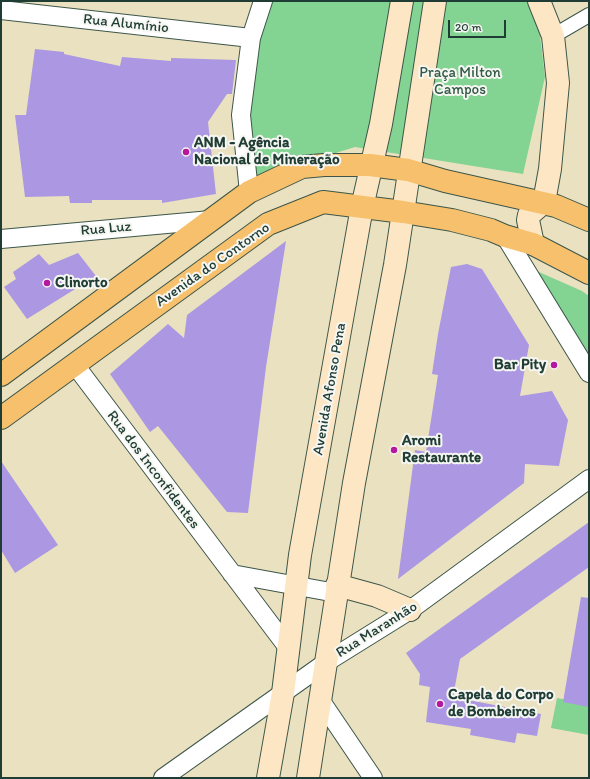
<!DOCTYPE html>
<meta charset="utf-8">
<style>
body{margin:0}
#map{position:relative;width:590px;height:779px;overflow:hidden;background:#eae1c1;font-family:Itim,sans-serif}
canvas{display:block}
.frame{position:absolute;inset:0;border:2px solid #1f3d34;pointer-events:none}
.scale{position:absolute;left:448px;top:20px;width:58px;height:18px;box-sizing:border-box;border:2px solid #1f3d34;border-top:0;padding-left:5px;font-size:12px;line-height:14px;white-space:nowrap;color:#1f3d34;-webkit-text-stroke:3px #f6f6f2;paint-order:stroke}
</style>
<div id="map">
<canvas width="590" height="779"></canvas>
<div class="frame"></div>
<div class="scale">20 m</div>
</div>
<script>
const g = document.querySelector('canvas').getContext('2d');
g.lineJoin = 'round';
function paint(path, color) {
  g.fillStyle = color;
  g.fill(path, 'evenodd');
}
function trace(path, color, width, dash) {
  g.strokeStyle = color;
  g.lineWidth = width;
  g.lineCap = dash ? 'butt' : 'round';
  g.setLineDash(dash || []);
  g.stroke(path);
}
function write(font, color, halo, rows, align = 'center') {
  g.font = font + ' Itim,sans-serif';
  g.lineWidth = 4;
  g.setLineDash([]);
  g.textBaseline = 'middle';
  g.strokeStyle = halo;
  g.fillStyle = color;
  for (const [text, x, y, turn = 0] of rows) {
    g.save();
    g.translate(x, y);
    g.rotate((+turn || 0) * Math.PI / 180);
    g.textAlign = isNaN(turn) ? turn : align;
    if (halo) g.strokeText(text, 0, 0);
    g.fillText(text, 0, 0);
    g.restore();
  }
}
paint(new Path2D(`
 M266,1H531L540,35L545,77L523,174L355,147L300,164L254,183L243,117Z
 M530,268L582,291L589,296V358Z
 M557,698L589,704V735L551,728Z`), '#83d393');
paint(new Path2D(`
 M35,49L64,52V54L120,66L122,57L171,61V58L236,60L232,94H227L208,122L216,194L162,203V200H92V203H70L69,196L25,197L15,115H26Z
 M286,241L266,367L248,513L227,512L158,426L150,432L110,374L168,324L184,338L187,315Z
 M78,253L96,276L27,319L4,287L16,279L13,272L39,254L49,265Z
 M467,264L482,269L529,345L520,396L552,391L568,420L559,466L525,464L524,483L398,579L415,450L426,452L438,375L432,374L438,334L451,267Z
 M1,461L58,545L15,573L1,550Z
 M589,522V567L460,659L453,697L541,714L537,736L517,733L515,743L470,735L471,729L426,722L430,687L419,685L420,674L406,653Z
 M581,597L589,598V707L563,702Z`), '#ab97e2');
const pedestrian = new Path2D(`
 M553,36L589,15`);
const minor = new Path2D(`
 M1,10L251,38
 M249,192L241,115L251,38L263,1
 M505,236L589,373
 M1,239L211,220
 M75,365L289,649
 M232,574L336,593
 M321,701L373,778
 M163,778L328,661L410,610L589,479`);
const secondary = new Path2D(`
 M533,244L528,220L529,215L544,202L550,169L558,83L553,36L539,1
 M337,585L377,596L410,610
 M268,778L283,693L300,555L362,207L381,124L402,1
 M308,778L354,483L395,265L435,1`);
const primary = new Path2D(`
 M1,375L249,192L302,167L324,165H370L408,170L445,181L556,206L589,220
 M1,418L268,224L323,202L403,212L452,220L491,230L505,236L533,244L589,273`);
trace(pedestrian, '#3d5649', 16);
trace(minor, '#3d5649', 20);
trace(secondary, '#3d5649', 24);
trace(primary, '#3d5649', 24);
trace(pedestrian, '#fff', 14);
trace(minor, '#fff', 18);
trace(secondary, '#fce6c4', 22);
trace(primary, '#f7c06c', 22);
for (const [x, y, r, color] of [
 [186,152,4,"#b5179e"],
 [47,283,4,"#b5179e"],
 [554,365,4,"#b5179e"],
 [394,450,4,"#b5179e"],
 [440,704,4,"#b5179e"]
]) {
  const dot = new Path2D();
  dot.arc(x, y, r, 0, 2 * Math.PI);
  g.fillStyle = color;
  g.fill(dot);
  trace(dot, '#f6f6f2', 1.5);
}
write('15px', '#1f3d34', '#f6f6f2', [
 ["Rua Alumínio",126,24,6],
 ["Rua Luz",106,229,-5],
 ["Avenida do Contorno",213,265,-35],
 ["Avenida Afonso Pena",330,389,-80],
 ["Rua dos Inconfidentes",153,470,53],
 ["Rua Maranhão",377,630,-32]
]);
write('15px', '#335b47', '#f6f6f2', [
 ["Praça Milton",460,73],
 ["Campos",460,90]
]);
write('bold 15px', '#1f3d34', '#f6f6f2', [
 ["ANM - Agência",194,143],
 ["Nacional de Mineração",194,160],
 ["Clinorto",55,283],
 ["Bar Pity",546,365,"right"],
 ["Aromi",402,441],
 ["Restaurante",402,458],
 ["Capela do Corpo",448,695],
 ["de Bombeiros",448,712]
], 'left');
</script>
